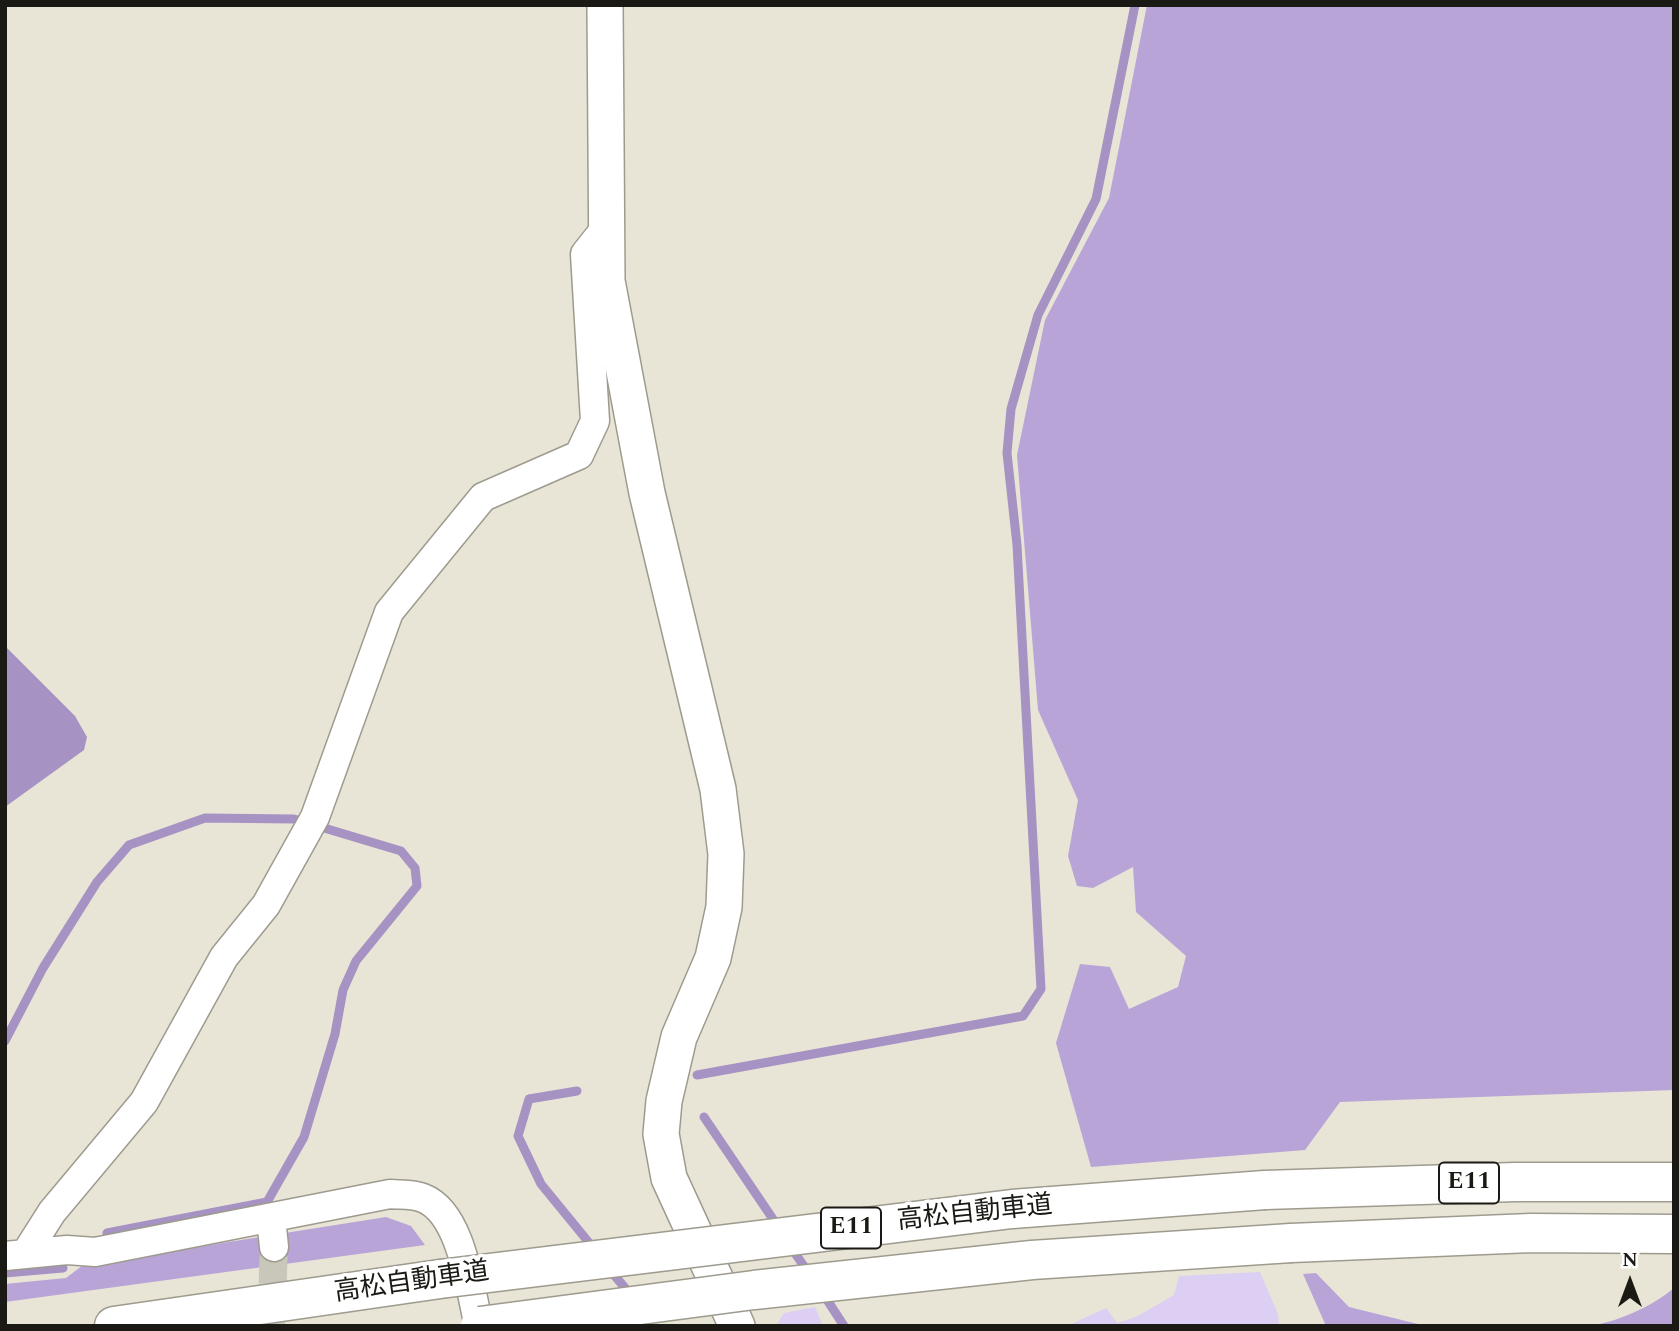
<!DOCTYPE html>
<meta charset="utf-8">
<style>
body{margin:0}
#map{position:relative;width:1679px;height:1331px;overflow:hidden;background:#e8e5d7;font-family:Spectral,serif}
canvas{display:block}
.frame{position:absolute;inset:0;border:7px solid #1a1914;pointer-events:none}
.north{position:absolute;left:1595px;top:1247px;width:70px;height:70px;-webkit-text-stroke:5px #fff;paint-order:stroke;rotate:0deg;font-size:19px;font-weight:700;line-height:28px;text-align:center;color:#1a1914}
.north::after{content:'';display:block;margin:auto;width:24px;height:32px;background:#1a1914;clip-path:polygon(50% 0,100% 100%,50% 72%,0 100%)}
</style>
<div id="map">
<canvas width="1679" height="1331"></canvas>
<div class="frame"></div>
<div class="north">N</div>
</div>
<script>
const g = document.querySelector('canvas').getContext('2d');
g.lineJoin = 'round';
function paint(path, color) {
  g.fillStyle = color;
  g.fill(path, 'evenodd');
}
function trace(path, color, width, dash) {
  g.strokeStyle = color;
  g.lineWidth = width;
  g.lineCap = dash ? 'butt' : 'round';
  g.setLineDash(dash || []);
  g.stroke(path);
}
function write(font, color, halo, rows, align = 'center') {
  g.font = font + ' Spectral,"Noto Sans JP",serif';
  g.lineWidth = 7;
  g.setLineDash([]);
  g.textBaseline = 'middle';
  g.strokeStyle = halo;
  g.fillStyle = color;
  for (const [text, x, y, turn = 0] of rows) {
    g.save();
    g.translate(x, y);
    g.rotate((+turn || 0) * Math.PI / 180);
    g.textAlign = isNaN(turn) ? turn : align;
    if (halo) g.strokeText(text, 0, 0);
    g.fillText(text, 0, 0);
    g.restore();
  }
}
paint(new Path2D(`
 M1260,1272L1278,1314L1279,1326H1067L1106,1308L1117,1323L1136,1317L1174,1295L1179,1276Z
 M815,1307L823,1326H776L784,1313Z`), '#ddcef3');
paint(new Path2D(`
 M1147,5H1674V1090L1340,1102L1305,1150L1091,1167L1056,1043L1080,964L1110,967L1129,1009L1178,987L1186,956L1136,912L1133,867L1093,888L1077,886L1068,856L1078,800L1038,710L1017,455L1045,320L1109,198Z
 M386,1217L411,1226L425,1245L5,1302V1284L66,1278L83,1265Z
 M1316,1273L1349,1307L1426,1326H1326L1303,1274Z
 M1674,1288V1326H1586C1614,1324 1653,1306 1674,1288Z`), '#b9a4d7');
paint(new Path2D(`
 M5,646L75,716L87,737L84,750L5,807Z`), '#a692c3');
trace(new Path2D(`
 M5,1041L43,968L97,882L129,845L205,818L294,819L401,851L415,868L417,886L356,961L343,990L335,1034L304,1137L267,1202L107,1233
 M697,1075L1023,1016L1041,989L1017,545L1007,453L1011,409L1038,315L1096,199L1135,5
 M577,1091L529,1099L518,1136L541,1184L595,1250
 M704,1117L779,1228
 M790,1246L810,1275
 M610,1270L630,1294
 M5,1273L63,1268
 M822,1292L844,1326`), '#a692c3', 9);
trace(new Path2D(`
 M271,1326L274,1247`), '#c9c6ba', 28, [28, 14]);
const minor = new Path2D(`
 M271,1218L274,1247
 M26,1253L52,1212L144,1102L224,957L266,905L315,817L389,612L483,497L579,455L595,421L585,254L604,230
 M5,1256L67,1250L95,1252L390,1194C400,1195 414,1194 423,1198C462,1213 470,1290 479,1326`);
const tertiary = new Path2D(`
 M605,5L607,281L647,493L718,789L726,854L724,907L713,958L679,1037L664,1101L661,1134L669,1178L737,1326`);
const motorway = new Path2D(`
 M1265,1190L1515,1182H1674
 M1291,1243L1531,1233L1674,1234
 M114,1326L440,1279`);
trace(minor, '#9e9b8e', 31);
trace(tertiary, '#9e9b8e', 38);
trace(motorway, '#9e9b8e', 41);
trace(minor, '#fff', 28);
trace(tertiary, '#fff', 35);
trace(motorway, '#fff', 38);
const motorwayBridge = new Path2D(`
 M440,1279L1012,1209L1265,1190
 M480,1326L754,1290L1032,1260L1291,1243`);
trace(motorwayBridge, '#9e9b8e', 41, []);
trace(motorwayBridge, '#fff', 38);
for (const [x, y, w] of [
 [1469,1183,60],
 [851,1228,60]
]) {
  const box = new Path2D();
  box.roundRect(x - w / 2, y - 20.5, w, 41, 5);
  g.fillStyle = '#fff';
  g.fill(box);
  trace(box, '#1a1914', 2);
}
write('bold 24px', '#1a1914', null, [
 ["E11",1469,1183],
 ["E11",851,1228]
]);
write('26px', '#1a1914', '#fff', [
 ["高松自動車道",975,1215,-6],
 ["高松自動車道",412,1284,-8]
]);
</script>
